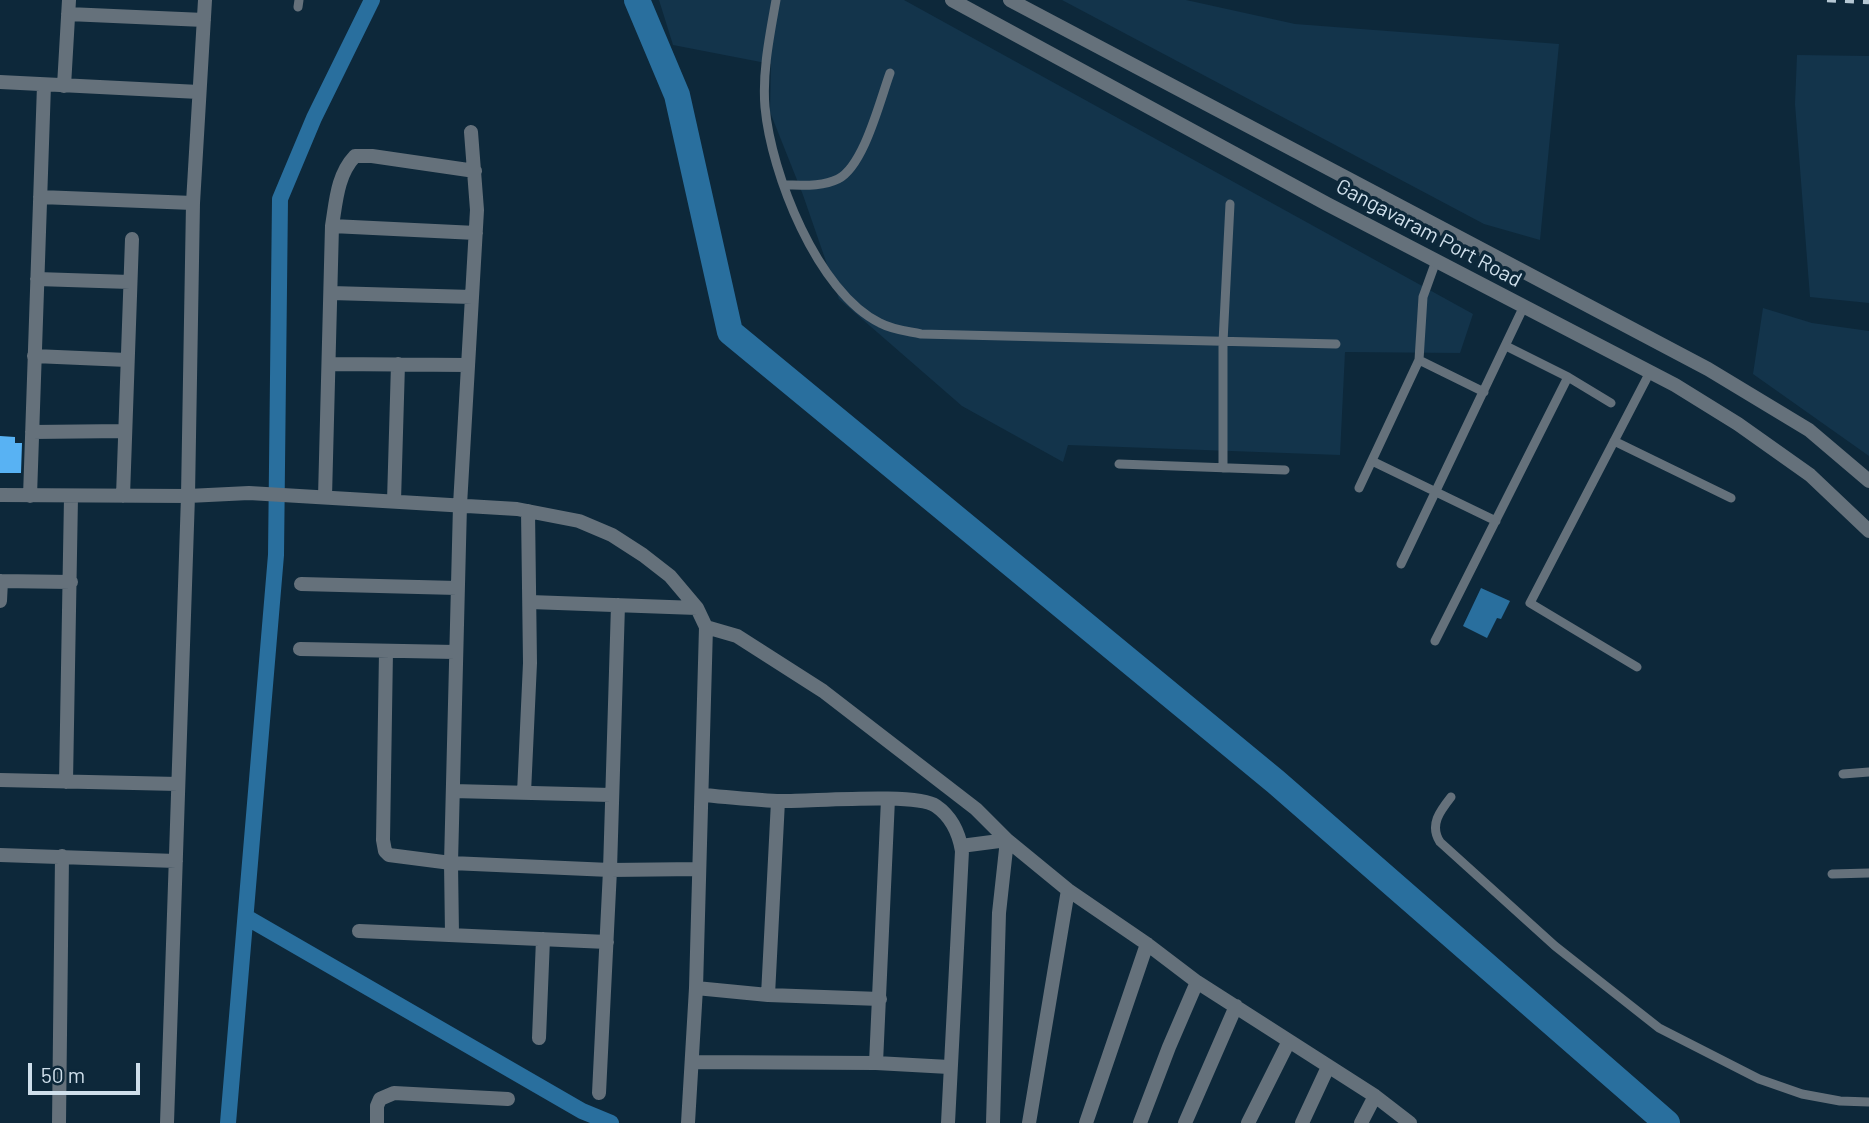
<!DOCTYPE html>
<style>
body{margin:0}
#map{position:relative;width:1869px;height:1123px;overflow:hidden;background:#0d283a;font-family:Barlow,sans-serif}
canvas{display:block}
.scale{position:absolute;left:28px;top:1063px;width:112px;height:32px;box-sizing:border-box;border:4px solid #cfdfeb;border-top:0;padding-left:9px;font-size:21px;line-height:24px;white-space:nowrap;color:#cfdfeb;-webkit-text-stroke:5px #0d283a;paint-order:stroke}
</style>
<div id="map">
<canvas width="1869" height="1123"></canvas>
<div class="scale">50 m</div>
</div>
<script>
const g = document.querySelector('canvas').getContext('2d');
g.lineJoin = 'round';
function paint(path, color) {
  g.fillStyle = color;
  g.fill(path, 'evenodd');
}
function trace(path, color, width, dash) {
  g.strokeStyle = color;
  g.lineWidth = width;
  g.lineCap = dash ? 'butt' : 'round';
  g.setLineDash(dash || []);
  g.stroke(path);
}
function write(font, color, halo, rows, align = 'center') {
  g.font = font + ' Barlow,sans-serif';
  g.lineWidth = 7;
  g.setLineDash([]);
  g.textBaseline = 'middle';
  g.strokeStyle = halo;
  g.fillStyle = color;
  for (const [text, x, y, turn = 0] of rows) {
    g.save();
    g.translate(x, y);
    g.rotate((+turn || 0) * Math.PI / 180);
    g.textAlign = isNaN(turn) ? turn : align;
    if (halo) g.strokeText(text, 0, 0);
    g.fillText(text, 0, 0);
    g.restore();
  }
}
paint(new Path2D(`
 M659,0H904L1473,314L1460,353L1345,352L1340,455L1068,445L1063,462L962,406L839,299L803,195L770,112L771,64L673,45Z
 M1062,0H1186L1295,24L1559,44L1540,240L1484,224Z
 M1797,55L1869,56V303L1810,297L1795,104Z
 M1763,308L1812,323L1869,331V456L1753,374Z`), '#13344b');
paint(new Path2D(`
 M1481,588L1510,601L1501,619L1497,618L1487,638L1463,626Z`), '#296f9e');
trace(new Path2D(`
 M246,917L582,1111L611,1123
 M228,1123L276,555L280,199L314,118L372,0`), '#296f9e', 16);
trace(new Path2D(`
 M637,0L677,95L730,332L1276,782L1667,1123`), '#296f9e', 26);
paint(new Path2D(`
 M0,436L15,437V443H22L21,473H0Z`), '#58b2f3');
trace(new Path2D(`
 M776,0C770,34 762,72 765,107C771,173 817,292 880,323C893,330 907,331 921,334L1336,344
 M298,7L299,0
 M784,185C801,185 822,187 838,179C864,166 880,100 890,73
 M1506,346L1568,377L1611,403
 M1419,360L1484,392
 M1614,441L1731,498
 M1372,461L1496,521
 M1119,464L1285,470
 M1223,468V342L1230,204
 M1359,488L1419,360L1423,297L1436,261
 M1401,564L1524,306
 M1435,641L1568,377
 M1637,667L1530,603L1650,372
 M1843,774L1869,772
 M1451,797C1440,811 1429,825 1440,842L1555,946L1659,1028L1759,1079L1802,1094L1840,1101L1869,1102
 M1832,874L1869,873`), '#65717b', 9);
trace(new Path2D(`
 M68,14L204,20
 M0,82L199,92
 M64,86L69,0
 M40,197L193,203
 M332,226L476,233
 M37,279L130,282
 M331,293L472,297
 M34,356L127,360
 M329,364L468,365
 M32,432L125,431
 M0,495L188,496L249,493L517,509L579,521L612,535L643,555L670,576L697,608L706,627L696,988L688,1123
 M30,496L44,85
 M123,496L132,239
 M325,497L332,226C336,202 337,175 355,156H372L475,171
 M394,501L398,364
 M0,581L71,582
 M301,584L457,588
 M0,601L1,581
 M530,602L697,608
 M706,627L737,636L823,691L976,809L1007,840L1068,890L1147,944L1197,982L1375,1096L1410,1123
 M300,649L455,652
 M386,651L383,840L385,851L389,855L451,863L610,870L699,869
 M0,780L178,784
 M66,782L71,497
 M453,791L611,795
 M524,793L530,663L528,511
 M703,795C727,797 752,800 777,801C808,802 916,792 936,806C952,817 959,833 962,851L948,1123
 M961,846L1007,840L999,913L993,1123
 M0,855L176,861
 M359,931L607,942
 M452,934L451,863L460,505L477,210L471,132
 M696,988L768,995L880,999
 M768,995L778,801
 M539,1038L543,939
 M692,1062L876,1063L949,1067
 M876,1063L888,799
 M599,1093L610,870L618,605
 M59,1123L62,856
 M167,1123L188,496L193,203L205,0
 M377,1123V1106L380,1099L394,1093L508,1099
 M1029,1123L1068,890
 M1086,1123L1147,944
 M1140,1123L1169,1047L1197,982
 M1185,1123L1236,1006
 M1248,1123L1289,1041
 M1302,1123L1328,1067
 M1361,1123L1375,1096`), '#65717b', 14);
trace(new Path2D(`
 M952,0L1327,204L1675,385L1738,424L1810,475L1869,531
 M1010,0L1708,369L1809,430L1869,481`), '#65717b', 14);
trace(new Path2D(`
 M1827,0L1869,2`), '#b6c8d4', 4.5, [9, 9]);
write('21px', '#cfdfeb', '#0d283a', [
 ["Gangavaram Port Road",1429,233,28]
]);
</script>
